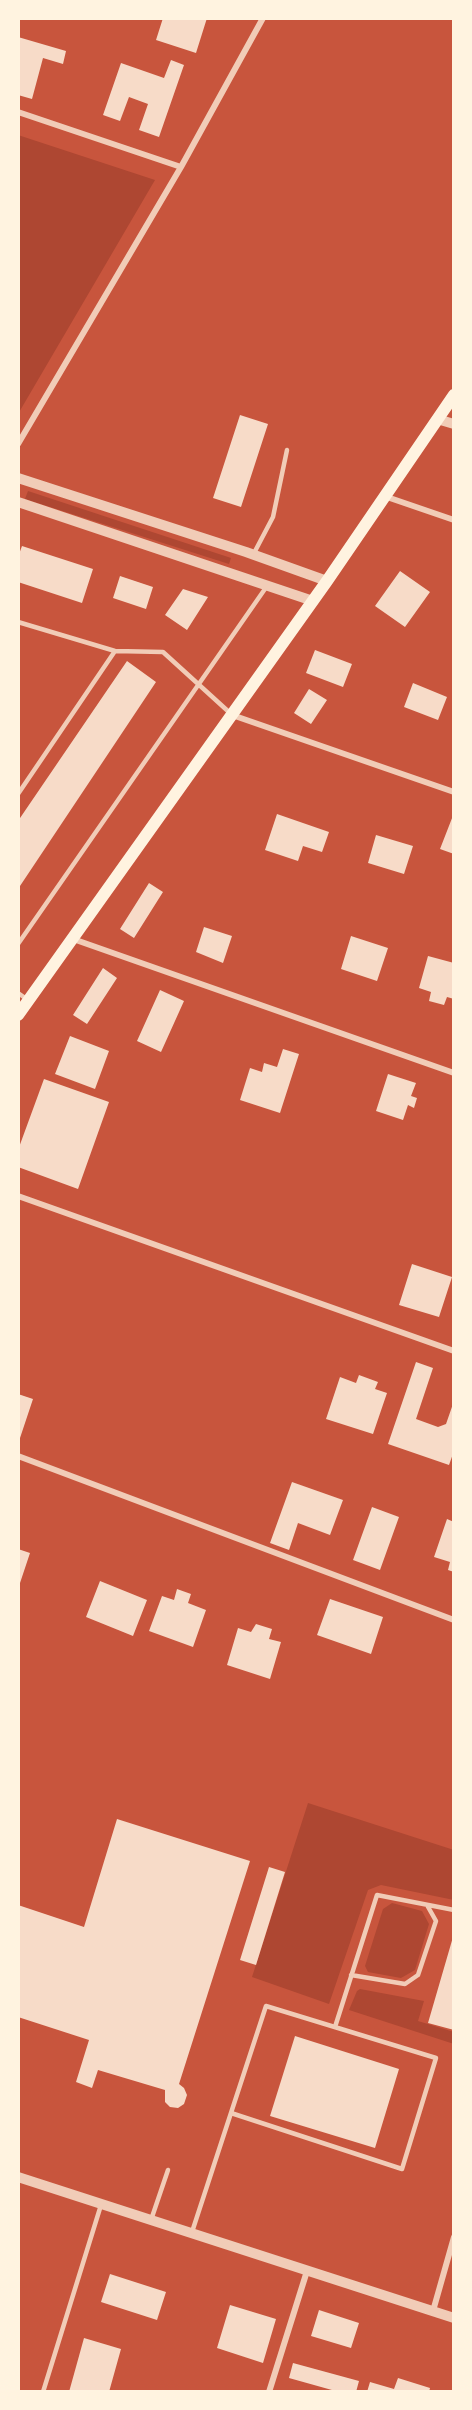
<!DOCTYPE html>
<style>
body{margin:0}
#map{position:relative;width:472px;height:2410px;overflow:hidden;background:#c8553d;font-family:Bitter,serif}
canvas{display:block}
.frame{position:absolute;inset:0;border:20px solid #fff3e0;pointer-events:none}
</style>
<div id="map">
<canvas width="472" height="2410"></canvas>
<div class="frame"></div>
</div>
<script>
const g = document.querySelector('canvas').getContext('2d');
g.lineJoin = 'round';
function paint(path, color) {
  g.fillStyle = color;
  g.fill(path, 'evenodd');
}
function trace(path, color, width, dash) {
  g.strokeStyle = color;
  g.lineWidth = width;
  g.lineCap = dash ? 'butt' : 'round';
  g.setLineDash(dash || []);
  g.stroke(path);
}
paint(new Path2D(`
 M18,135L155,180L18,414Z
 M28,491L231,558L229,564L25,499Z
 M308,1803L454,1850V1900L381,1885L368,1890L329,2004L252,1977Z
 M392,1903L422,1911L429,1924L415,1970L401,1978L368,1972L365,1966L383,1909Z
 M360,1989L424,2001L418,2021L454,2032V2044L349,2010L357,1991Z`), '#ae4732');
paint(new Path2D(`
 M163,18H207L196,53L156,40Z
 M18,37L66,51L63,64L43,58L32,99L18,95Z
 M171,60L184,65L159,137L139,130L148,104L129,97L120,121L103,115L121,63L164,78Z
 M240,415L268,424L241,507L213,498Z
 M22,546L93,569L82,603L18,582V557Z
 M400,571L430,592L405,627L375,606Z
 M120,576L153,587L146,609L113,598Z
 M183,589L208,597L187,630L165,615Z
 M315,650L352,664L343,687L306,673Z
 M127,661L156,682L18,889V821Z
 M413,683L447,697L438,720L404,707Z
 M309,689L327,700L311,724L294,713Z
 M454,813V854L440,849Z
 M277,814L329,832L322,852L303,846L298,861L265,850Z
 M376,835L413,846L404,874L368,863Z
 M149,883L163,892L134,938L120,929Z
 M204,927L232,936L223,963L196,952Z
 M351,936L388,948L377,981L341,969Z
 M428,956L454,963V999L447,997L444,1005L429,1001L431,992L419,988Z
 M103,968L117,978L87,1024L73,1015Z
 M160,990L184,1001L161,1052L137,1041Z
 M70,1036L109,1051L95,1089L55,1074Z
 M283,1049L299,1054L280,1113L240,1100L250,1068L262,1072L264,1063L277,1067Z
 M388,1074L416,1083L411,1096L417,1098L414,1108L408,1105L403,1120L376,1111Z
 M44,1079L109,1102L78,1189L18,1167V1150Z
 M412,1264L452,1277L439,1317L399,1305Z
 M416,1362L433,1368L416,1419L438,1427L446,1424L454,1401V1451L449,1465L388,1444Z
 M359,1375L378,1382L375,1389L387,1393L373,1434L326,1419L340,1377L356,1383Z
 M18,1394L33,1399L20,1438L18,1437Z
 M292,1482L343,1500L330,1535L298,1523L289,1550L270,1543Z
 M372,1507L399,1517L380,1570L353,1560Z
 M447,1519L454,1522V1572L448,1570L450,1562L434,1557Z
 M18,1549L30,1553L18,1589Z
 M100,1581L147,1600L133,1636L86,1617Z
 M177,1589L191,1594L188,1603L206,1610L193,1647L149,1631L162,1596L174,1600Z
 M330,1599L383,1617L371,1654L317,1635Z
 M256,1624L272,1629L269,1639L281,1642L270,1679L227,1665L238,1628L251,1632Z
 M117,1819L250,1861L179,2084L184,2088L187,2095L184,2104L178,2108L170,2107L165,2102V2090L98,2070L92,2088L76,2082L89,2040L18,2017V1905L84,1927Z
 M269,1867L285,1872L256,1965L240,1960Z
 M453,1937H454V2030L428,2023Z
 M295,2036L399,2069L375,2148L270,2116Z
 M110,2274L166,2292L157,2320L101,2302Z
 M230,2305L276,2319L263,2363L217,2348Z
 M319,2310L359,2323L351,2348L311,2336Z
 M84,2338L121,2349L109,2392H69Z
 M293,2363L359,2381L356,2392H339L289,2378Z
 M398,2378L430,2388L429,2392H367L370,2382L394,2389Z`), '#f7dbc8');
trace(new Path2D(`
 M253,555L273,517L287,450
 M18,622L115,651L163,652L230,713
 M18,794L115,651
 M18,944L267,586
 M18,993L28,1000
 M351,1975L405,1984L418,1975L436,1921L427,1905
 M335,2027L377,1895L454,1910
 M151,2220L168,2170
 M192,2232L266,2006L436,2058L402,2169L231,2113
 M43,2392L101,2205`), '#f1ccb7', 4.5);
trace(new Path2D(`
 M18,112L181,167
 M18,444L181,167L263,18
 M384,496L454,520
 M232,715L454,792
 M73,939L454,1073
 M18,1196L454,1351
 M18,1456L454,1620
 M433,2311L454,2237
 M269,2392L307,2271`), '#f1ccb7', 6);
trace(new Path2D(`
 M437,419L454,424
 M18,478L246,552L327,581
 M18,502L313,601
 M18,2177L454,2318`), '#f1ccb7', 10);
trace(new Path2D(`
 M18,1015L327,581L454,395`), '#fff3e0', 12);
</script>
